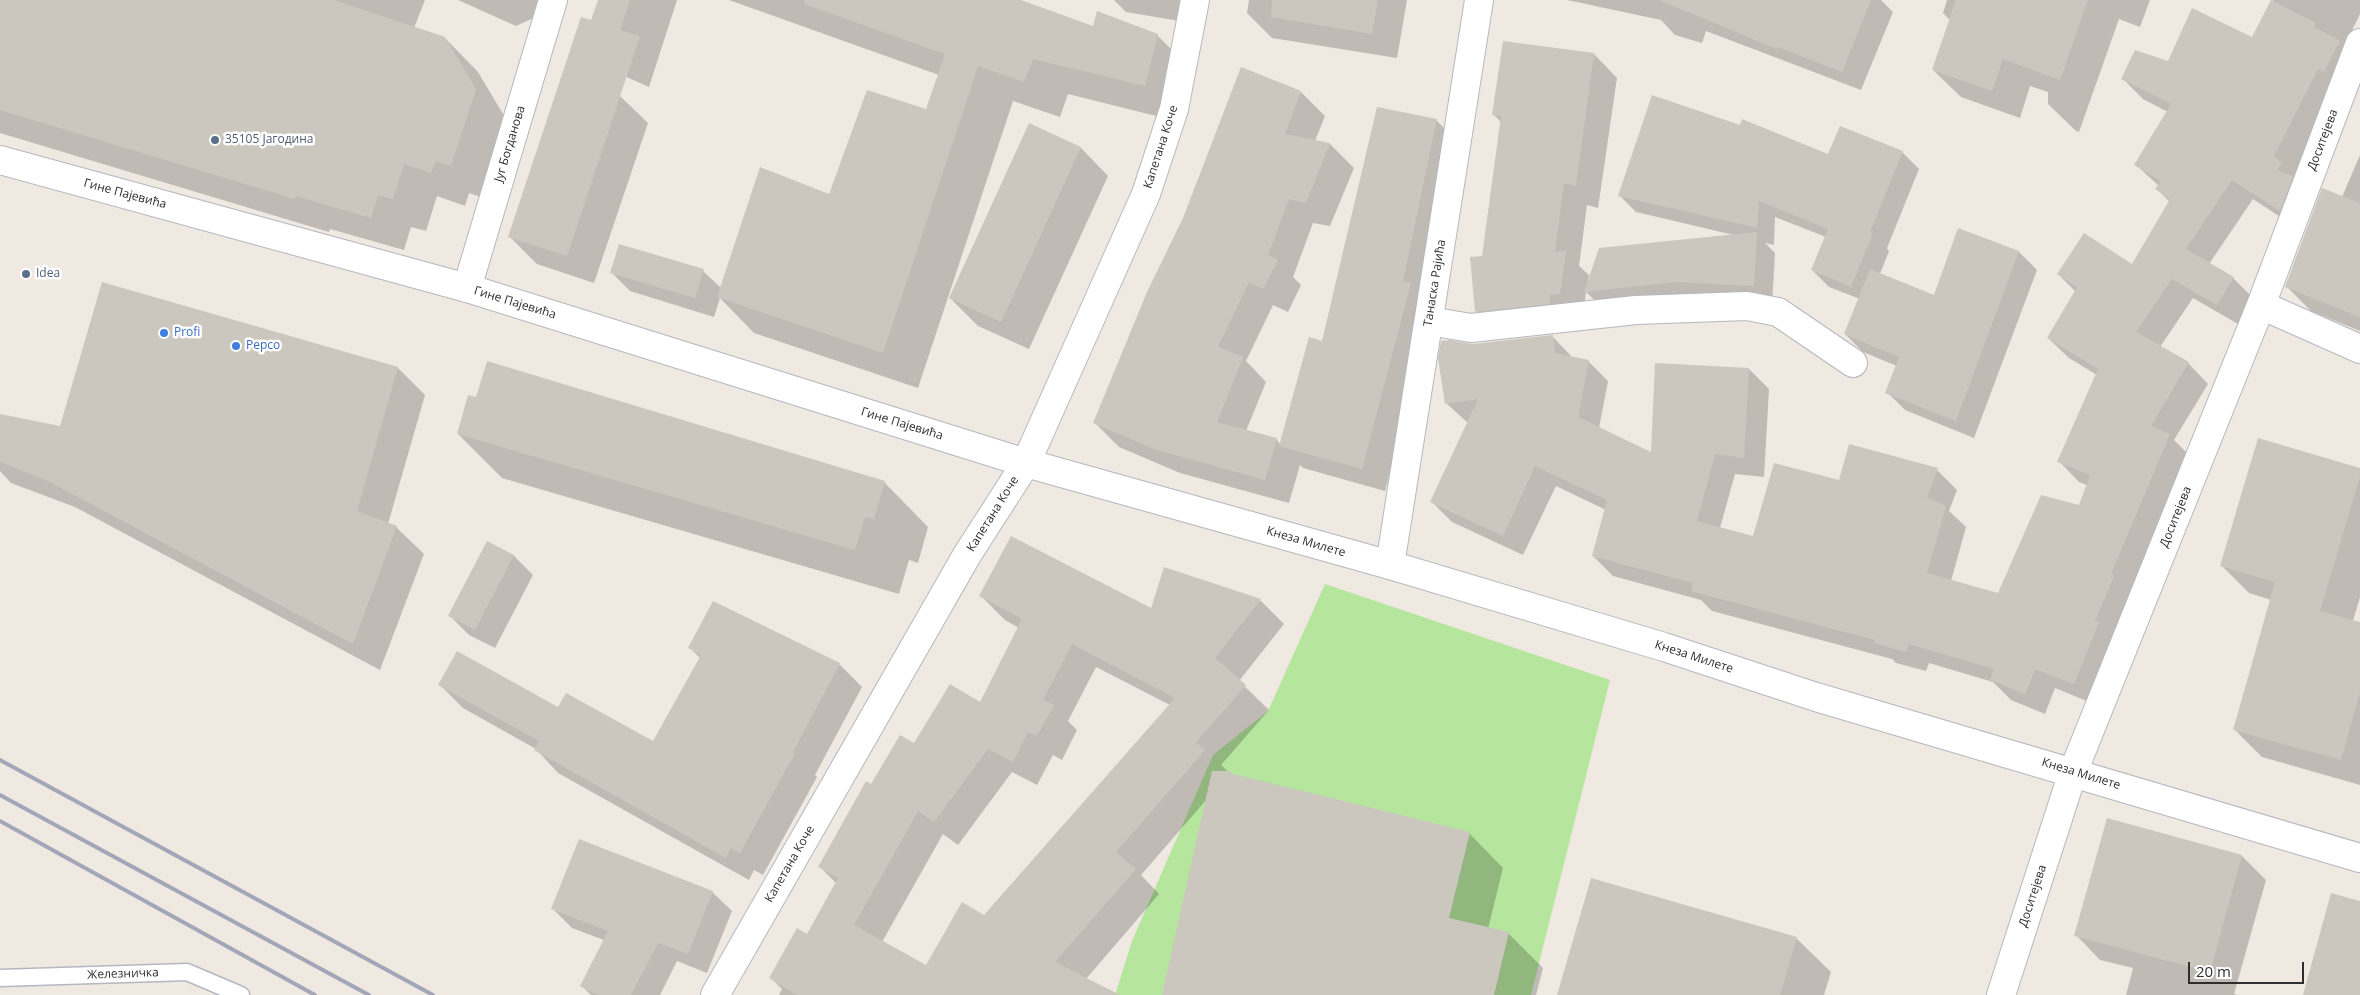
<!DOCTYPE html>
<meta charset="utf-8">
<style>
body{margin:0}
#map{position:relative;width:2360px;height:995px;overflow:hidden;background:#efe9e1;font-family:"Open Sans",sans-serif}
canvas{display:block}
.scale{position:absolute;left:2188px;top:962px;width:116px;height:22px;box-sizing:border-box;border:2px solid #2e2e2e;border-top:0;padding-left:6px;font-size:15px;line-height:18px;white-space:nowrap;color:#2e2e2e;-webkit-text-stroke:4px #fff;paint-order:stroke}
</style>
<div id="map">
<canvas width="2360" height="995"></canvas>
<div class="scale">20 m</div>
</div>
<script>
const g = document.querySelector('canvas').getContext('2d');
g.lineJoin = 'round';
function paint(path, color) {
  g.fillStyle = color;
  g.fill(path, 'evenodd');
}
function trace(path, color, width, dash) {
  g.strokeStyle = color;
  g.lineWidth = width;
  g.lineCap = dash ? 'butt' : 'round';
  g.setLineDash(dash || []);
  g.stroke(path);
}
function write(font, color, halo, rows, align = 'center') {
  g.font = font + ' "Open Sans",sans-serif';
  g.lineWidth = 5;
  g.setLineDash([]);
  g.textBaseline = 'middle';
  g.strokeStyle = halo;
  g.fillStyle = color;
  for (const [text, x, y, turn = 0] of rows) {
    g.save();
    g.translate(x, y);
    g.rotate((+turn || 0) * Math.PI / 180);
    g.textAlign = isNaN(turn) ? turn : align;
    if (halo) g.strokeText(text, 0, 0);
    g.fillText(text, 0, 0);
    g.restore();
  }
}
paint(new Path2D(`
 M1325,584L1610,680L1531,995H1115L1132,941L1213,755L1268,711Z`), '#b6e59e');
paint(new Path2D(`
 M0,0H425L414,28L445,38L478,72L509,124L484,198L469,193L465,206L437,196L426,231L411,227L404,250L330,229L329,232L0,133Z
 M458,0H555L551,10L516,26Z
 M599,0H677L649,87L622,75Z
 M729,0H1017L1094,27L1157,35L1193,71L1180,122L1068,94L1060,117L1013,101L918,388L754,333L720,298L714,317L630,291L611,272L703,271L721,288L830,196L845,150L847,151L927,111L939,75Z
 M1114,0H1189L1185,22L1126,12Z
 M1249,0H1407L1397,58L1272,38L1247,13Z
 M1567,0H1881L1893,12L1861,90L1706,31L1702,43L1675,35L1661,20Z
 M1947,0H2150L2140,27L2119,19L2079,132L2076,131L2048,104V92L2030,86L2020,118L1961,97L1933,70L1950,20L1943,13Z
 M2273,0H2360V14L2344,47L2360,63L2338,88L2294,176L2302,183L2300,230L2253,199L2209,264L2233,278L2253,298L2238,324L2193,298L2160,347L2188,363L2208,384L2174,440L2189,455L2094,704L2055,688L2045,714L2011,700L1993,682L1929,663L1926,671L1896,663L1892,659L1712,611L1701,600L1613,576L1593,556L1606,510L1556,486L1523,555L1452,522L1432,502L1468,423L1446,403L1473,345L1552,336L1573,358L1588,361L1608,381L1599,428L1652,454L1749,369L1769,389L1764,477L1735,474L1720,528L1754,537L1840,482L1937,470L1957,490L1949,511L1966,527L1951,581L1999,594L2080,507L2087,485L2079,482L2059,461L2097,375L2069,358L2048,338L2076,292L2058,274L2133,266L2170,202L2157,189L2159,186L2135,164L2168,112L2143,99L2123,79L2169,63L2252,38Z
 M1594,54L1617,78L1598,208L1587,205L1579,266L1589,275L1588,281L1734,235L1636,212L1619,195L1829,155L1902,152L1919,169L1887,248L1889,251L1880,274L1934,296L1959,230L2019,252L2037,270L1974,438L1905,410L1887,392L1897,366L1863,352L1845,334L1860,299L1829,287L1812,270L1826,237L1775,217L1774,245L1765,243L1775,253L1772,305L1605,310L1586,292L1583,317L1500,334L1477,311L1501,122L1494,115Z
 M1301,92L1325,116L1315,141L1330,144L1354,168L1330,226L1313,223L1293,277L1301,285L1288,312L1273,305L1246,361L1266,382L1246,431L1276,439L1280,444L1322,342L1436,120L1459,143L1433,307L1385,491L1303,468L1300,465L1289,503L1180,473L1119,447L1095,423Z
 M620,96L648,123L594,283L537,264L509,236Z
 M1029,125L1081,148L1108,176L1029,349L978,326L950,298Z
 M2360,155V331L2311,311L2286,286L2342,197Z
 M398,368L425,395L388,524L396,527L424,554L380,670L75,507L11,483L0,471V415L61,428Z
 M458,434L884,482L928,527L918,563L909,560L899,594L502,478Z
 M2360,469V597L2353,621L2360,623V785L2262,757L2234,729L2271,600L2249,593L2222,566Z
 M488,543L514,556L533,575L495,648L469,635L450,616Z
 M1165,568L1261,601L1284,624L1239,681L1269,710L1221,765L1232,775L1469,833L1503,868L1488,929L1509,934L1543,968L1536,995H1163L1207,799L1141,875L1159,894L1086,979L1107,995H779L782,989L771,978L808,935L836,883L820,867L871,786L915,744L980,704L1019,628L1005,620L981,596L1152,610ZM1096,667L1170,705L985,917L926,966L882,942L943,834L958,845L1012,772L1037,785L1053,755L1062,760L1077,730L1068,721Z
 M690,648L839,664L862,687L815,775L817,777L763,875L754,870L749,880L558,773L536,749L463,708L440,685L558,709L654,743L701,659Z
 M2242,856L2266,880L2234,994L2238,995H2126L2133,968L2100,960L2076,935Z
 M712,892L732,911L707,973L677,961L660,995H591L581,985L604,940L572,928L553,909Z
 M1796,938L1831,972L1824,995H1559Z`), '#0003');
paint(new Path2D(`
 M0,0H334L445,37L476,89L451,166L436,161L431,173L404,164L393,199L378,195L371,218L296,196L295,199L0,110Z
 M598,0H630L620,30L640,36L567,256L508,237L581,17L591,20Z
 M805,0H1021L1093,26L1097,11L1158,34L1145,86L1033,59L1024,82L978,66L883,353L717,297L760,167L829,194L867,90L926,109L945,54L804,4Z
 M1272,0H1378L1372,34L1271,17Z
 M1659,0H1871L1842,72L1778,47L1777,49Z
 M1956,0H2088L2060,80L2003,59L1992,91L1932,70Z
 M2271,0L2316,23L2314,27L2340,41L2324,72L2318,69L2274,156L2282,162L2277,170L2293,176L2280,211L2232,180L2186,249L2234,277L2217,305L2172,279L2136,332L2189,362L2151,426L2170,434L2111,574L2114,576L2095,621L2099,622L2074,684L2035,669L2025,694L1990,680L1994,669L1909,644L1906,652L1874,643L1875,640L1691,591L1693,583L1592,556L1607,500L1535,466L1503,536L1430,502L1478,399L1445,404L1438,358L1441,341L1449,340L1473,344L1553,335L1555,353L1589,360L1578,417L1651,452L1655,363L1749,368L1744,458L1715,454L1697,521L1753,536L1774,463L1839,480L1849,444L1938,468L1927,497L1946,506L1927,573L1998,593L2041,495L2079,505L2090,475L2057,462L2098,369L2047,338L2077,287L2057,274L2084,233L2132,264L2170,199L2155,189L2161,181L2134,165L2171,104L2121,79L2135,50L2168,61L2192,8L2252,37Z
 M1503,41L1594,53L1576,186L1564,183L1555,252L1566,251L1560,294L1549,295L1550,304L1475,312L1470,257L1482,256L1501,116L1492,115Z
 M1241,67L1301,91L1285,134L1330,143L1306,203L1289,199L1268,255L1278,260L1263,289L1249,282L1218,347L1243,357L1217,422L1277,438L1265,480L1154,449L1093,423L1147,292L1183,218Z
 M1652,95L1740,125L1742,119L1828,154L1840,126L1903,151L1870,232L1873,233L1851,287L1811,270L1828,229L1759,201L1757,228L1618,196Z
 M1377,107L1437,119L1403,281L1411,283L1362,469L1279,446L1309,337L1322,341Z
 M1029,123L1081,147L1001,322L949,298Z
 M2322,188L2360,203V317L2285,287Z
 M1958,228L2019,251L1956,421L1885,393L1899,357L1844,334L1870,269L1934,295Z
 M1757,232L1754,286L1676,282L1584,292L1599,248Z
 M619,244L704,269L695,298L610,273Z
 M102,282L398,367L357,511L397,526L353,644L46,480L0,462V414L60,426Z
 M487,361L885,481L874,519L865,517L855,550L457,434L468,395L476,397Z
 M2258,438L2360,468V476L2320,611L2360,622V692L2341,760L2233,730L2275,582L2220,566Z
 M1011,536L1151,608L1164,567L1261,599L1215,658L1246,685L1196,742L1205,750L1116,852L1136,869L1055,962L1120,995H797L769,978L797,928L807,934L838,878L818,867L866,781L871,784L900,735L914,743L950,684L980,702L1022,619L979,596ZM1072,644L1175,698L984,915L962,902L926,965L854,925L918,811L934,822L988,749L1013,762L1028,732L1037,736L1054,705L1043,700Z
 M487,541L514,555L475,630L448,616Z
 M713,601L840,663L793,752L795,753L740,853L730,848L726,858L534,750L539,741L438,685L457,651L558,707L566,693L653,741L701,655L688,648Z
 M1212,771H1229L1233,774L1470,832L1449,918L1509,932L1494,995H1162Z
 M2107,818L2242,855L2210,972L2074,936Z
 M579,839L713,891L688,954L658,943L631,995H598L580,986L608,931L551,909Z
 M1591,878L1797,937L1780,995H1557Z
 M2331,893L2360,901V995H2303Z`), '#cbc7bf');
const service = new Path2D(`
 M0,978L187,972L241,995`);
const minor = new Path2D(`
 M467,288L553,0
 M2261,305L2360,349
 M1429,321L1471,328L1636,310L1747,306L1778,312L1853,363
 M1390,565L1479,0
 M2001,995L2073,772L2261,305L2360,43`);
const secondary = new Path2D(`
 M0,160L467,288L1026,463L1390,565L1664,647L1816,697L2360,858
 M715,995L967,555L1026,463L1146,194L1174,109L1195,0`);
trace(service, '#b4b7c1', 19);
trace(minor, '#b4b7c1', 30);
trace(secondary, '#b4b7c1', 30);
trace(service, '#fff', 16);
trace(minor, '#fff', 28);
trace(secondary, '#fff', 28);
trace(new Path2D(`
 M0,760L433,995
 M0,795L369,995
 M0,821L315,995`), '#a3a6b8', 4);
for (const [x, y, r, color] of [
 [215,140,5,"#5c6f8a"],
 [26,274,5,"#5c6f8a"],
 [164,333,5,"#3f7fe0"],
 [236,346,5,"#3f7fe0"]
]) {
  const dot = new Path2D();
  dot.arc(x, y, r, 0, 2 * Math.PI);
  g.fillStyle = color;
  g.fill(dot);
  trace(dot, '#fff', 2);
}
write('12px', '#4e5e75', '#fff', [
 ["35105 Јагодина",225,140],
 ["Idea",36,274]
], 'left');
write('12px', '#2e2e2e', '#fff', [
 ["Доситејева",2323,140,-69],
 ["Југ Богданова",510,144,-73],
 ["Капетана Коче",1161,147,-72],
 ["Гине Пајевића",125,194,15],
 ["Танаска Рајића",1435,283,-81],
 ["Гине Пајевића",515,303,17],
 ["Гине Пајевића",902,424,17],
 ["Капетана Коче",993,514,-58],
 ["Доситејева",2176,517,-68],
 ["Кнеза Милете",1306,542,16],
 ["Кнеза Милете",1694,657,18],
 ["Кнеза Милете",2081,774,17],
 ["Капетана Коче",790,864,-60],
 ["Доситејева",2033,896,-72],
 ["Железничка",123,974,-2]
]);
write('12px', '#366cbe', '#fff', [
 ["Profi",174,333],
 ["Pepco",246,346]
], 'left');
</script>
